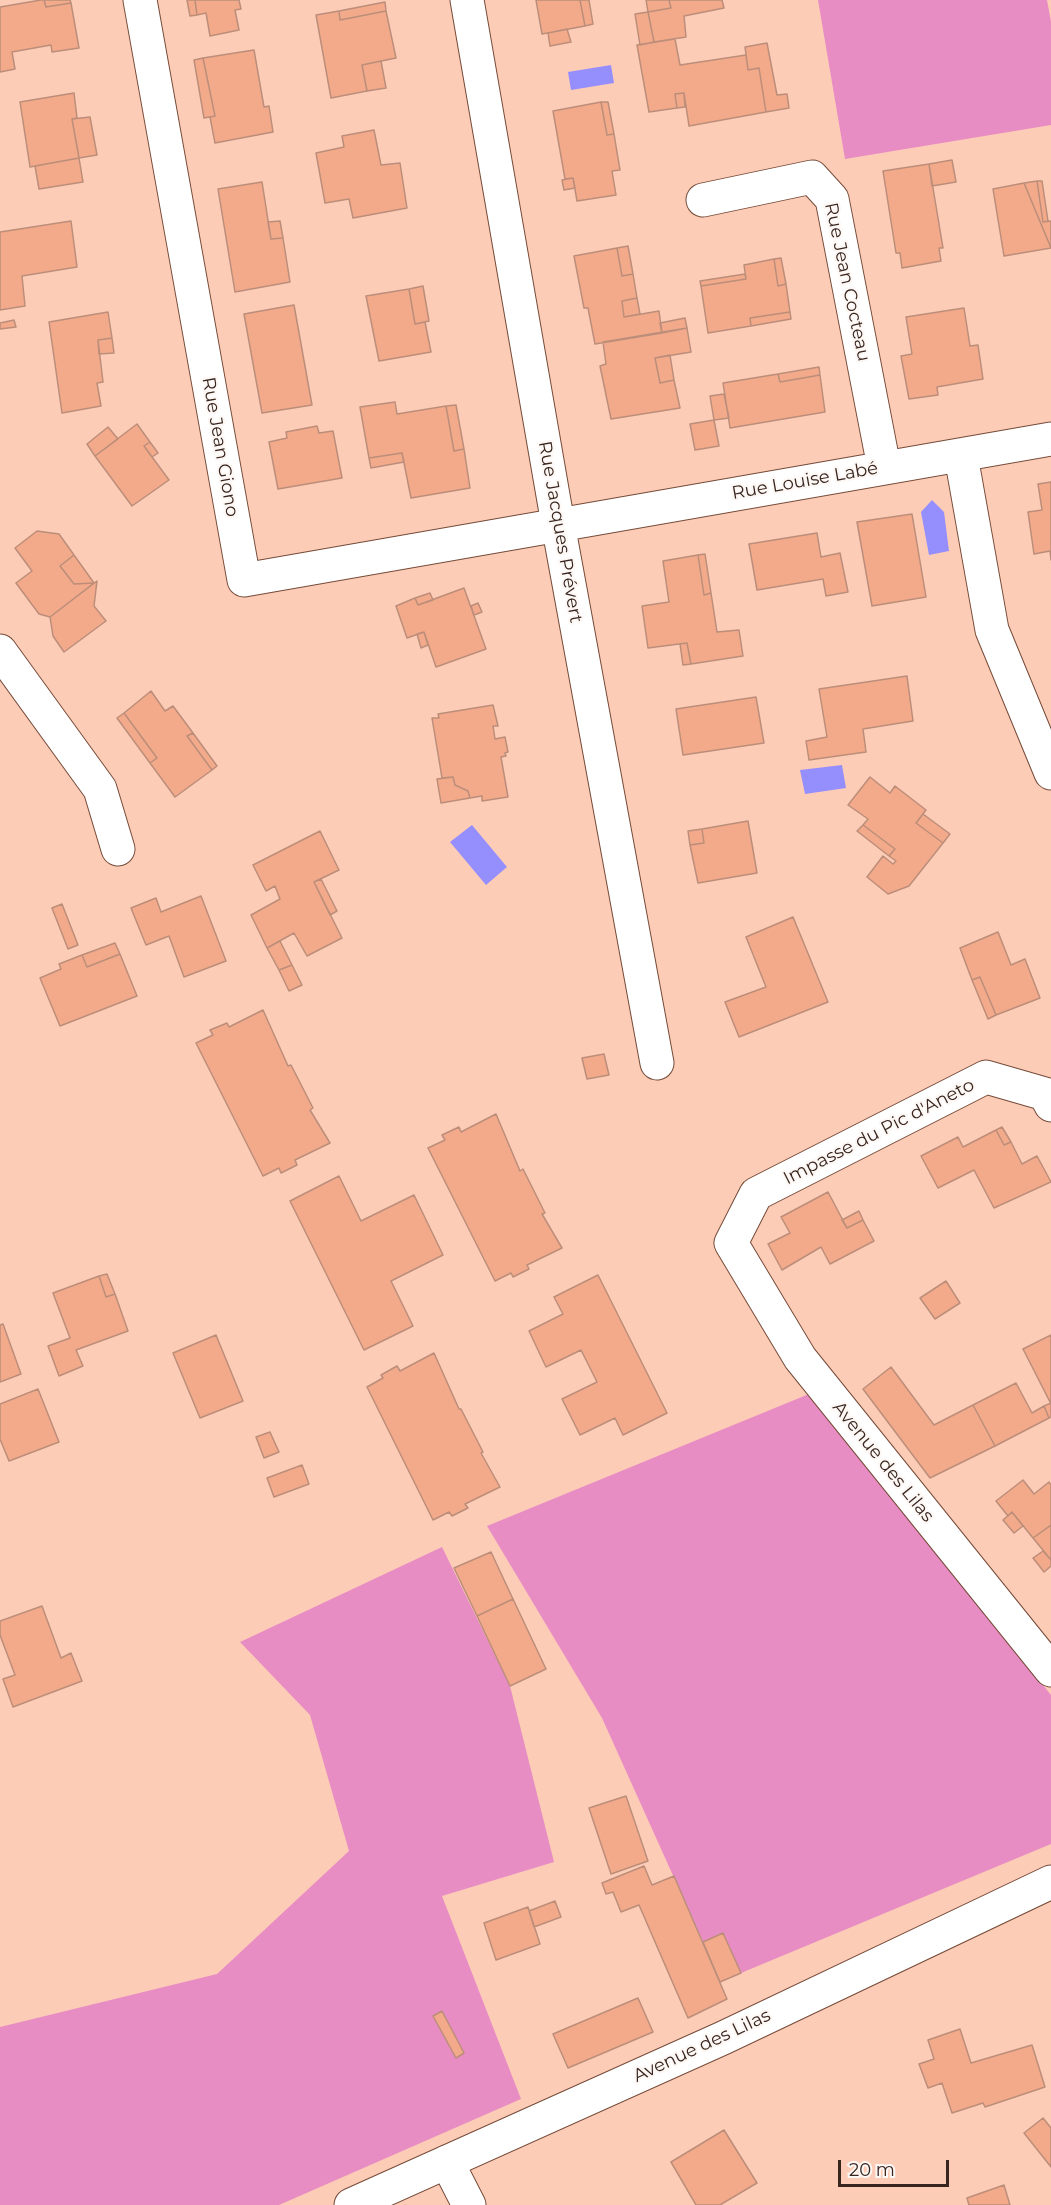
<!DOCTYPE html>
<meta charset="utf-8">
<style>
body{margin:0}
#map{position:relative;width:1051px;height:2205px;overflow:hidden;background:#fdccb7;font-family:Montserrat,sans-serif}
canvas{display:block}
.scale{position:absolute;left:838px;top:2160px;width:111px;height:27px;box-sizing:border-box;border:3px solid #38251e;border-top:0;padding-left:8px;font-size:18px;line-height:21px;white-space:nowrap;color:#38251e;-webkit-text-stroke:4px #fdf8f5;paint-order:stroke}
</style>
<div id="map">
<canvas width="1051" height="2205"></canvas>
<div class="scale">20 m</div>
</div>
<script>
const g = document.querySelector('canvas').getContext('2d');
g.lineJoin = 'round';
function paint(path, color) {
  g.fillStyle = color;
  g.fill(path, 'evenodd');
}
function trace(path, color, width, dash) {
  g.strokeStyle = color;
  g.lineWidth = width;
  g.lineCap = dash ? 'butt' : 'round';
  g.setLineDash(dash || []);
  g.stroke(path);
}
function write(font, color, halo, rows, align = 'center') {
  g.font = font + ' Montserrat,sans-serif';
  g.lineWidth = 4.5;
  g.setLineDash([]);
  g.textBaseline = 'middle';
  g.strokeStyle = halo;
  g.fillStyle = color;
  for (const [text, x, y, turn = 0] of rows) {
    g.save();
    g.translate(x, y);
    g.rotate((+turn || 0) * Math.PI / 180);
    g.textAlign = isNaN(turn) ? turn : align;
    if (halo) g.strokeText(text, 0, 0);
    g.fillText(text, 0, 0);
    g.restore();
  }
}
paint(new Path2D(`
 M818,0H1047L1051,22V125L845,159Z
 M809,1394L1051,1695V1844L741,1973L723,1933L703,1942L602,1718L487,1526Z
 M442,1547L510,1686L554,1862L442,1896L521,2099L279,2205H0V2027L217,1974L349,1851L310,1715L240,1642Z`), '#e88dc3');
paint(new Path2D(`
 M611,65L614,83L571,90L568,72Z
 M932,500L944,512L949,551L929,555L921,512Z
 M842,765L846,788L805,794L800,770Z
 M472,825L507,867L486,885L450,842Z`), '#958efd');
const building = new Path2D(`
 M41,0H44L46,7L71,3L79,48L52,52L51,45L12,52L15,69L0,72V7Z
 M44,0H70L71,3L46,7Z
 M187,0H195L197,15L190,16Z
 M195,0H239L241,9L235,10L239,30L210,36L206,13L197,15Z
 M536,0H580L585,26L542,34Z
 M580,0H589L593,24L585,26Z
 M646,0H669L671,8L648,12Z
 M669,0H722L724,8L684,16L686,37L654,42L648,12L671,8Z
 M385,2L386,11L340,20L339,11Z
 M339,11L340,20L386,11L396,58L362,65L367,91L331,98L316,15Z
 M648,12L654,42L640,45L635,14Z
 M567,29L571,42L550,46L548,33Z
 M675,39L680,65L746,55L748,70L759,68L766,112L689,126L684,93L675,94L677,108L649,112L637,45Z
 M767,43L777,95L787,94L789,108L766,112L759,68L748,70L745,47Z
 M254,50L264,107L269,106L273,132L215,143L210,117L215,116L203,58Z
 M203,58L215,116L204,118L194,60Z
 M381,61L386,88L367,91L362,65Z
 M74,93L77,118L72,119L79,158L30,167L20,102Z
 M684,93L685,107L677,108L675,94Z
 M601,102H608L614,134L607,135Z
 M601,102L607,135L614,134L620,170L612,171L616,195L577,201L573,178L565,179L553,111Z
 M90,117L97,155L79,158L72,119Z
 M374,130L381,165L400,163L407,208L353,218L349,199L325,203L316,153L344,147L342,136Z
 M79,158L83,182L39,189L35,166Z
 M952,160L956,182L932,186L929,164Z
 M929,164L943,248H939L941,261L902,268L900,253H896L883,171Z
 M573,178L575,188L564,190L562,180Z
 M1037,181L1043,222L1051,221V248L1024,183Z
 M1037,181H1042L1048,221L1043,222Z
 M262,182L271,239L283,238L290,282L235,292L218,189Z
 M1024,183L1051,248L1004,256L993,189Z
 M71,221L77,267L22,276L25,306L0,310V232Z
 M280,221L283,238L271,239L268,222Z
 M628,246L633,274L622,276L617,248Z
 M617,248L622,276L633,274L637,298L622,301L624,317L659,311L662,333L595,344L588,308H584L574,256Z
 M781,258L786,284L778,286L774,259Z
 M774,259L778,286L786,284L790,312L750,318L751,326L708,333L701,286L746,279L744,265Z
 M745,274L746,279L701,286L700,281Z
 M423,286L429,321L415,324L409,289Z
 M409,289L415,324L425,322L431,352L379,361L366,296Z
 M637,298L640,314L624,317L622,301Z
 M294,305L312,405L262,413L244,314Z
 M964,308L970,346L978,345L983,379L937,387L938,395L909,399L901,356L912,354L906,317Z
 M108,312L112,338L98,340L103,382L97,383L101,406L62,413L49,322Z
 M790,312L791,319L751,326L750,318Z
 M685,318L687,328L662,333L660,323Z
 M14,320L16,327L0,329V323Z
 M687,328L691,352L655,358L660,383L674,380L680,408L611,419L600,366L606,364L603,342Z
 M112,338L114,353L99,354L98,340Z
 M670,355L674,380L660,383L655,358Z
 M819,367L820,375L780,382L778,374Z
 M778,374L780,382L820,375L825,412L730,428L723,383Z
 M724,394L729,418L714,420L710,396Z
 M395,402L397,414L446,406L454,451L464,449L470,488L411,498L402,453L369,458L360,407Z
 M456,405L464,449L454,451L446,406Z
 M714,420L719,446L695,450L690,424Z
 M137,424L150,442L144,446L169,480L132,506L95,456Z
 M317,426L319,433L333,431L342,478L278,489L269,442L287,438L286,432Z
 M108,427L118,439L95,456L87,444Z
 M150,442L158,453L152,457L144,446Z
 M402,453L404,462L371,468L369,458Z
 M1051,482V560L1050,551L1034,554L1028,512L1042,510L1038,484Z
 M912,514L926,597L872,606L857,522Z
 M37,531L59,534L74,555L60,566L74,584L94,583L50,617L39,614L16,583L32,571L15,548Z
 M817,533L821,557L840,553L848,592L826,596L823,579L757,590L749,544Z
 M705,554L711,593L704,595L698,555Z
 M74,555L94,583L74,584L60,566Z
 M698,555L704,595L711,593L717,632L739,630L743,656L691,664L687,643L648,648L642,606L669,602L663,561Z
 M97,581L94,606L106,621L64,652L53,636L50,617Z
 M464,588L486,649L436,667L424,632L407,638L396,606L415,598L418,605Z
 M430,593L433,600L418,605L415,598Z
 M478,603L482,612L474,615L471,606Z
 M424,632L428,645L421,648L417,634Z
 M687,643L691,664L683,665L680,644Z
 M907,676L913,721L863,729L866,752L809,760L806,741L827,737L819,689Z
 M151,691L165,711L173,706L193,733L187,736L212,770L175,797L150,763L157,758L124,713Z
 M756,697L764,743L683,755L676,709Z
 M493,705L498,726H493L495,739L505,737L508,752L505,753L506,756L501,757L508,797L482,801V796L470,798L468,791L455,785L453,777L442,778L432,718H439L438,714Z
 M124,713L157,758L150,763L117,718Z
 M193,733L217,766L212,770L187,736Z
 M453,777L455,785L468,791L470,798L441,803L437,779Z
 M870,777L890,793L895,786L926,810L916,823L943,843L909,886L888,894L867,877L883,856L893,864L896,861L889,856L895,849L863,825L868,819L848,805Z
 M923,814L950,834L943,843L916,823Z
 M748,821L757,873L698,883L690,845L704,843L702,829Z
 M863,825L895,849L889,856L857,831Z
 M702,829L704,843L690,845L688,831Z
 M320,831L339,870L314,882L342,938L307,956L294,933L267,948L251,915L280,899L275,886L266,891L253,865Z
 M321,879L337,911L330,915L314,882Z
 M201,896L226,961L184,977L169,936L146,945L131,908L156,898L161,912Z
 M62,904L78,945L68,949L52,908Z
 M793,917L828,1002L739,1037L725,1002L766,987L746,937Z
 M998,932L1011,965L1025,959L1040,998L996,1015L980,977L972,980L960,948Z
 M280,941L292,965L279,970L267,948Z
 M115,943L120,954L87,967L82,955Z
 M120,954L137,996L60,1026L40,978L61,969L59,964L82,955L87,967Z
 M292,965L302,985L289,991L279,970Z
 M980,977L996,1015L988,1019L972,980Z
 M263,1010L288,1066L291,1065L313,1108L310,1110L330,1143L295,1160L297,1165L281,1173L279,1168L263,1176L196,1043L213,1035L210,1030L227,1023L229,1027Z
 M604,1054L609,1075L587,1079L582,1058Z
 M496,1114L520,1171L523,1169L545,1213L542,1214L562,1248L527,1265L529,1269L513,1277L511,1273L495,1281L428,1148L445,1140L442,1135L459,1127L461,1132Z
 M1002,1127L1011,1142L1004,1145L996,1130Z
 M996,1130L1004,1145L1011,1142L1022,1164L1037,1156L1051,1182L994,1208L974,1170L938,1188L921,1156L958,1137L963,1147Z
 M339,1176L361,1221L414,1195L443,1255L391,1281L413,1326L364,1350L290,1201Z
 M828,1192L847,1228L863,1220L874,1241L830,1264L821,1247L782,1270L768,1244L790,1233L781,1217Z
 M859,1211L863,1220L847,1228L842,1220Z
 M107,1274L115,1294L106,1297L99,1276Z
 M598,1275L667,1413L623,1435L615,1418L580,1435L562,1399L597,1382L581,1350L546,1367L529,1331L563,1314L554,1297Z
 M99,1276L106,1297L115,1294L128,1331L76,1350L83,1366L59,1376L48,1346L70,1338L53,1293Z
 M946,1281L960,1303L935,1319L920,1298Z
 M3,1324L21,1374L0,1382V1325Z
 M216,1335L243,1401L200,1418L173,1353Z
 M1051,1335V1404L1023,1349Z
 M434,1353L459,1409H461L483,1452L481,1453L500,1487L465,1504L468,1508L452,1516L449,1512L433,1520L367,1387L383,1378L381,1375L397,1366L400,1371Z
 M891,1367L934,1425L973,1405L995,1446L930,1478L863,1389Z
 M1016,1383L1032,1413L1044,1406L1049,1418L995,1446L973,1405Z
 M38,1389L59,1442L9,1461L0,1439V1404Z
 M1051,1403V1417L1049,1418L1044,1406Z
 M270,1432L279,1452L264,1458L256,1437Z
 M302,1465L309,1484L274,1497L267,1478Z
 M1023,1480L1034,1494L1049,1482L1051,1485V1525L1033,1538L1012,1512L1008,1516L996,1501Z
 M1012,1512L1023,1526L1014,1533L1003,1520Z
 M1051,1525V1560L1033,1538Z
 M1043,1551L1051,1560V1566L1044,1572L1033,1558Z
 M491,1552L513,1599L477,1616L454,1568Z
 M513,1599L546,1669L510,1686L477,1616Z
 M42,1606L61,1658L71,1653L82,1681L13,1707L3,1679L15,1675L0,1635V1621Z
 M626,1796L648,1861L611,1874L589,1808Z
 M644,1866L652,1885L674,1876L727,1999L688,2018L639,1905L621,1912L613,1892L606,1894L602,1883Z
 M555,1901L561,1917L534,1927L529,1911Z
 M528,1907L540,1944L496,1960L484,1923Z
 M723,1933L741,1973L720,1982L703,1942Z
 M638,1998L653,2032L568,2068L553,2034Z
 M442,2011L464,2053L456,2058L433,2016Z
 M960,2029L971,2063L1032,2045L1045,2087L985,2107L983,2103L952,2113L942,2083L928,2088L919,2064L934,2059L928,2040Z
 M1043,2118L1051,2128V2167L1024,2133Z
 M724,2130L757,2183L720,2205H696L671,2162Z
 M1004,2185L1010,2205H969L967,2198Z`);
paint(building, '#f2aa8b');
trace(building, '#bc8e7a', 1.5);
const minor = new Path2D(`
 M140,0L244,580L1051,439
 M467,0L558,524L657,1063
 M703,200L812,177L832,199L884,467
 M961,456L992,630L1051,773
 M0,651L100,789L118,849
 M1051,1105L1045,1094L986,1077L756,1194L731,1243L800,1358L1051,1670
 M447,2162L469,2205`);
const tertiary = new Path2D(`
 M351,2205L723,2038L1051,1882`);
trace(minor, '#754b39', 35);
trace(tertiary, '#754b39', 35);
trace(minor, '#fff', 33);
trace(tertiary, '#fff', 33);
write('18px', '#38251e', '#fdf8f5', [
 ["Rue Jean Cocteau",847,282,78],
 ["Rue Jean Giono",220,447,80],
 ["Rue Louise Labé",805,481,-10],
 ["Rue Jacques Prévert",560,532,80],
 ["Impasse du Pic d'Aneto",879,1132,-27],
 ["Avenue des Lilas",883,1462,51],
 ["Avenue des Lilas",702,2046,-25]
]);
</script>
